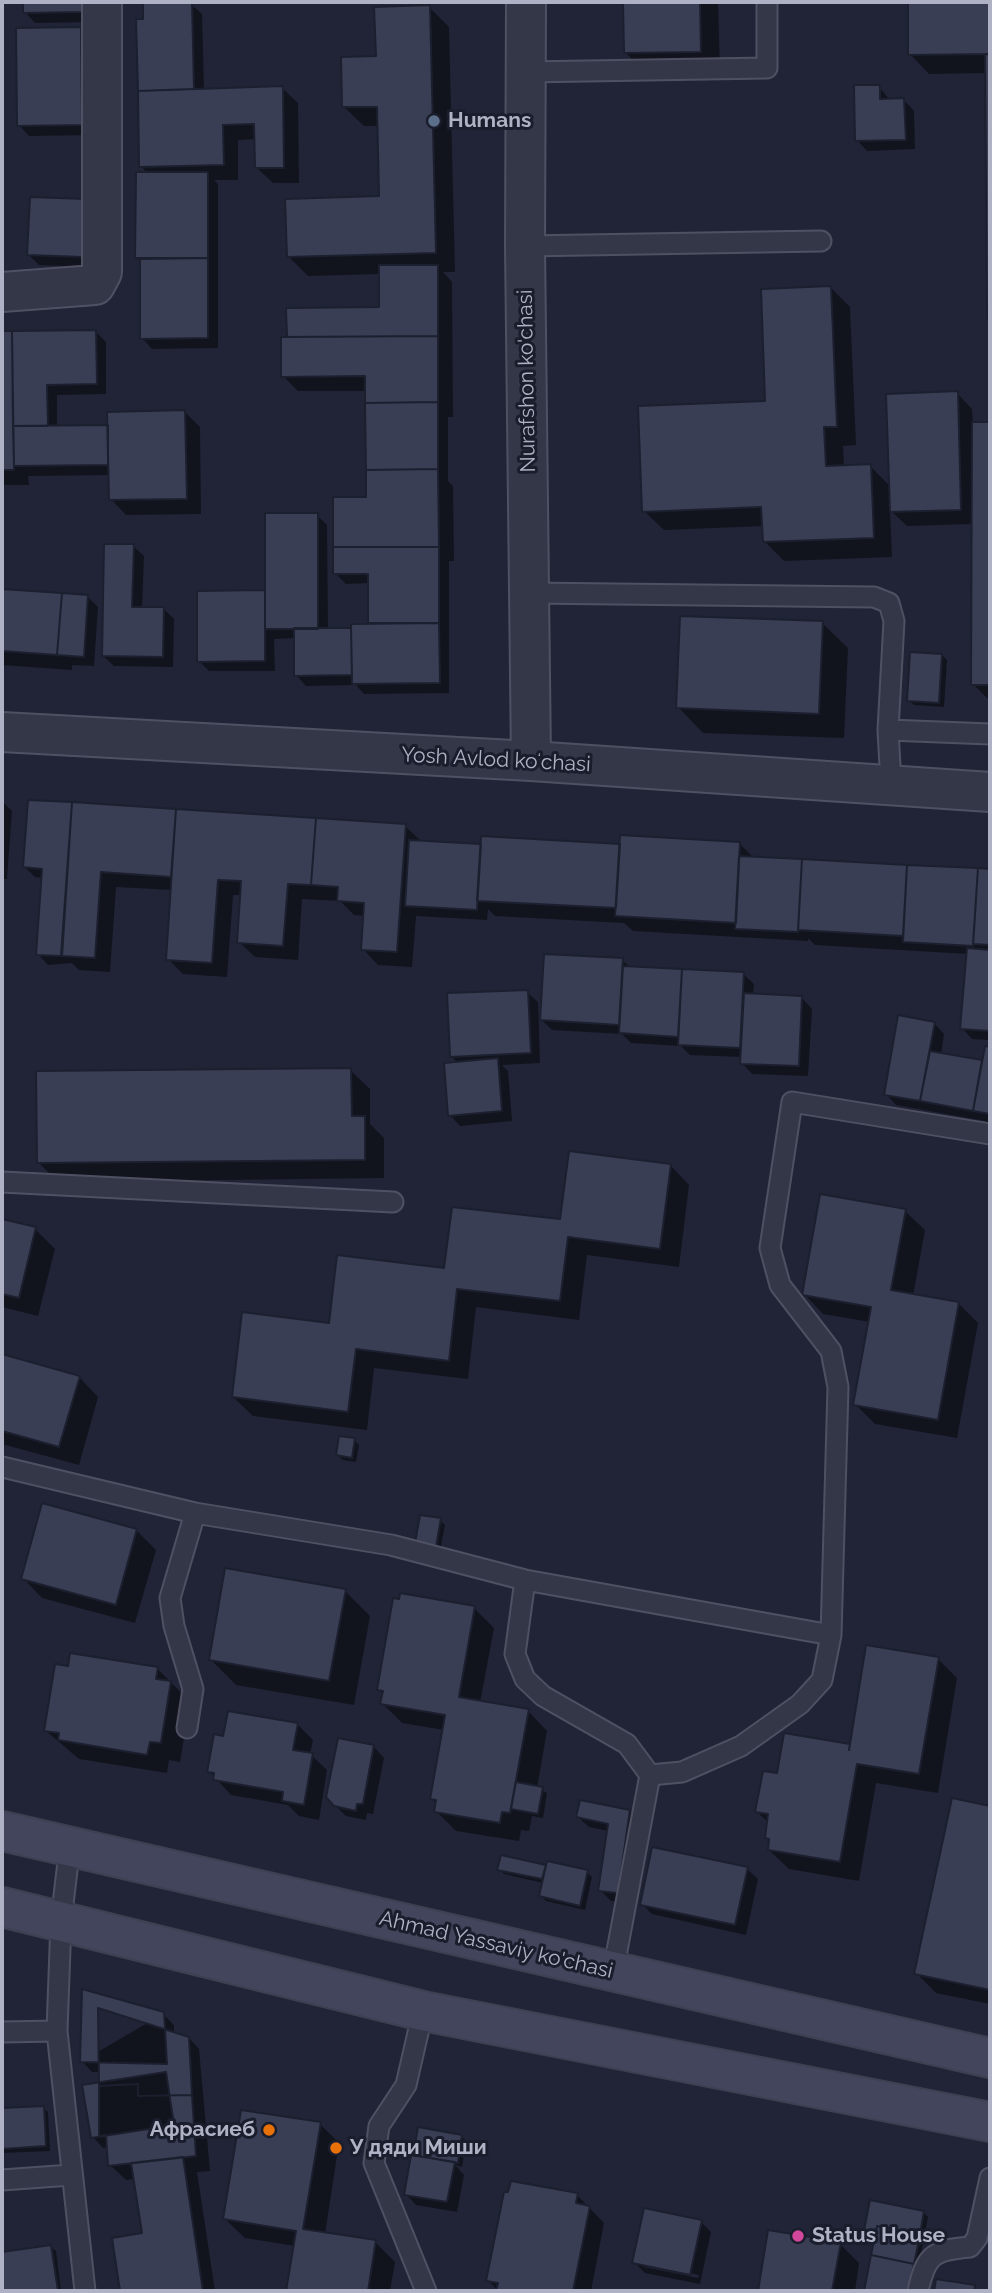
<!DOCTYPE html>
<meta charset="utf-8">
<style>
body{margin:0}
#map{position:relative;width:992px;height:2293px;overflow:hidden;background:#212437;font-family:Raleway,sans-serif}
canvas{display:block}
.frame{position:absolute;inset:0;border:4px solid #afb1c4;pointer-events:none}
</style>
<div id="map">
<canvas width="992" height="2293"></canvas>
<div class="frame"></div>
</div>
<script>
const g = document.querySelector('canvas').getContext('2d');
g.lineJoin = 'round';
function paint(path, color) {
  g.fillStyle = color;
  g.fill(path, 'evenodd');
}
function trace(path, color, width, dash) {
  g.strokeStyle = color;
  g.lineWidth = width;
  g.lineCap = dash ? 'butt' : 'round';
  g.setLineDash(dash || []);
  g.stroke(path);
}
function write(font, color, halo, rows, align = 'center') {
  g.font = font + ' Raleway,sans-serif';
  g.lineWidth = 6;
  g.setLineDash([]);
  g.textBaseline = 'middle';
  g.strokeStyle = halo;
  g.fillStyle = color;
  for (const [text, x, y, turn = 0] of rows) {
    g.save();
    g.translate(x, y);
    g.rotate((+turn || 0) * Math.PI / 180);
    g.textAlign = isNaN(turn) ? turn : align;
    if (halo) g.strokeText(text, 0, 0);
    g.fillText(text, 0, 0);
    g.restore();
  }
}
paint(new Path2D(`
 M25,2H91V22L35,23L25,12Z
 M300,2H353L301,3Z
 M625,2H718L720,71L645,72L626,53Z
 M909,2H990V319L987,73L929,74L910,54Z
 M191,4L202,14L204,91L282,88L298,103L299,183H273L257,168L256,139L238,140V180H214L218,184V348L152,349L142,338V263L137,258L148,174L141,166L138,21Z
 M429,7L449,27L455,272H443L452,282L453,417H448V481L453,486L454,561H449V693L364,694L356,685L306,686L296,675V638L274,639L275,671H209L199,661L267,592L317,515L327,525L328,630H353L370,625V583L346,584L335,573L367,498V391H298L283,376L380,308V274L308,276L289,257L381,198L379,126H364L344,107L378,58Z
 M81,29L91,39L92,135L29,136L19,125Z
 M879,87L890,100H904L914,111L915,149L867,151L857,140Z
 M95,211L93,267L39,265L29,255Z
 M831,288L850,307L856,445L843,446L844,467L870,466L891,487L957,393L972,409L973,424H990V701L973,684V524L907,526L890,510L892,557L784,561L765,542L764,526L664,530L644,511L767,403Z
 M95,331L106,342V394L57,395V427L109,426L185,412L200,427L201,514L126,515L111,499L110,475L28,476L29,485H2V333Z
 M133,546L144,556L142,608L164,609L174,619L173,667L114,666L103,656Z
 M2,591L87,596L98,607L94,666L72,665V670L2,665Z
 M822,623L848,648L844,738L703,733L678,707Z
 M942,655L947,660L944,707L914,705L909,700Z
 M2,801L12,811L7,879H2Z
 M29,801L405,826L421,841L480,846L739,843L754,858L990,871V1040L972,1039L962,1028L968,954L815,945L808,938V941L633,931L624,923L495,916L488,909L487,920L416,916L412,967L378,965L363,949L365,916L354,915L340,901L302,899L298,960L255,957L239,942L242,895H233L227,977L183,974L168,959L172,890L116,887L110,972L79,970L72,963L48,965L38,954L43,878L35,877L25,867ZM737,855H741L739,885Z
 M622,960L631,968L743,974L754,984L753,996L802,998L812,1009L808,1076L752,1074L742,1063V1057L690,1055L681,1046L631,1043L622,1034L552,1030L542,1020Z
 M527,992L538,1002L540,1063L502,1065L508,1071L512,1121L460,1126L450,1115L459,1064L451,1056Z
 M934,1023L944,1034L941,1054L984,1062L986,1048L990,1049V1126L985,1121L896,1105L886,1094Z
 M350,1070L370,1089V1124L384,1138V1178L58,1182L39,1163Z
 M670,1165L689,1185L679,1267L587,1255L579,1320L476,1307L468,1379L374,1368L367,1430L253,1416L233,1397L330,1325L446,1270L562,1221Z
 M905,1211L925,1230L913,1296L959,1304L978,1323L957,1438L875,1424L855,1404L870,1322L823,1314L804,1294Z
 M2,1221L35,1229L55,1249L38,1316L2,1307Z
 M2,1356L79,1377L98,1397L79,1465L2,1444Z
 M354,1440L359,1445L356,1462L343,1460L338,1455Z
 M43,1505L137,1531L156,1550L135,1623L42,1598L23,1578Z
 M440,1520L445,1525L440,1551L421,1548Z
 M345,1591L370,1616L354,1705L236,1685L211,1660Z
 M474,1608L494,1628L480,1703L528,1711L547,1731L537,1788L547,1793L543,1818L532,1816L529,1831L521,1830L519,1841L456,1831L436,1811L437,1804L432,1799L444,1730L402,1723L382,1703L384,1695L379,1690Z
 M938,1659L957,1678L938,1793L876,1783L859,1881L789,1869L769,1850L771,1841L767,1837L769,1823L757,1812L778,1775L851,1746Z
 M157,1668L190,1702L180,1762L169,1760L167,1773L79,1759L46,1731Z
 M297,1724L313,1740L310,1754L327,1770L319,1820L299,1816L288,1805L231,1795L209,1771L225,1738Z
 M374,1747L384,1758L373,1814L367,1813L366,1820L346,1816L335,1805Z
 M954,1800L990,1808V2004L936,1993L916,1973Z
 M629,1811L640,1822L628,1903L611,1901L600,1890L608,1831L589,1827L578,1817Z
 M502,1857L587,1872L592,1877L585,1910L546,1901L541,1896L543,1883L504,1874L499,1869Z
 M747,1869L758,1879L746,1935L652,1914L642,1904Z
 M163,2014L174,2025V2034L189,2038L199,2049L210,2171L197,2172L215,2291H122L114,2239L144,2235L135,2179L126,2180L110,2165L108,2147L103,2148L93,2137L100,2072H92L82,2061Z
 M43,2108L48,2112L50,2151L2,2153V2110Z
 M320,2124L339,2143L325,2234L375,2242L395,2262L390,2291H288L295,2246L245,2238L225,2219Z
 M420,2129L461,2136L466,2141L462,2167L455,2165L464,2175L457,2212L416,2205L406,2194Z
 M577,2195L604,2223L591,2291H498L488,2280Z
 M923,2212L928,2217L918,2270L920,2291H866L876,2240L865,2235Z
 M701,2222L711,2232L700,2284L645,2273L634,2262ZM644,2263L699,2275L698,2278L644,2267Z
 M769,2232L840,2244L859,2263L855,2291H760Z
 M51,2247L56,2251L61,2291H2V2253Z`), '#0007');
const building = new Path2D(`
 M23,2H82V12L23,13Z
 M192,2L194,89L138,91L136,19H143V3Z
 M623,2H700L701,52L624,53Z
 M908,2H990V54L908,55Z
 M430,5L436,253L287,257L285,199L379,196L377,107H342L341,57L376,56L374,7Z
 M81,27L82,125L17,126L16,28Z
 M985,54H990V319H987Z
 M854,85H880V99L904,98L906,140L855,141Z
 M283,86L284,168H255L254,124L223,125L224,165L139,167L138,91Z
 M136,172H208V258H135Z
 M30,197L86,199L83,257L27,255Z
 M208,258V338L140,339V259Z
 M379,265H438V336L287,337L286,308L379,307Z
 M831,286L837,427H824L826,466L871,464L874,538L763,542L761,507L642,512L638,406L765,401L761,289Z
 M96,330L97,384L47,385L48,426H13L12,331Z
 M2,331H12L14,470H2Z
 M438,336V402L365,403V376L281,377V337Z
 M958,391L961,510L890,512L886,394Z
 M438,402V469L366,470L365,403Z
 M185,410L187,499L109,500L107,412Z
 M972,422H990V685H971Z
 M108,425V465L14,466L13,426Z
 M438,469L439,547H333V497H366V470Z
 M265,513H318V629H265Z
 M104,544H134L132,607H164L163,657L102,656Z
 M333,547H439V623H368V574H333Z
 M2,589L62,593L57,655L2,651Z
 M265,590V661L197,662V591Z
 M62,593L88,595L84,657L57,655Z
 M680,616L823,621L819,714L676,708Z
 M439,623L440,683L352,684L351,624Z
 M294,628H351L352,675L294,676Z
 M910,652L942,654L939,703L907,701Z
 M28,800L72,802L61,956L36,955L42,869L23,867Z
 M72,802L176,809L171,877L101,872L95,958L62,956Z
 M176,809L316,818L311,885L288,884L283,946L237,943L241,881L218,880L212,963L166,960Z
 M316,818L406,824L397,952L361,950L364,903L337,901L338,887L311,885Z
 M620,835L740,842L736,923L615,916Z
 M481,836L620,844L616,908L477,901Z
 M409,840L481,844L477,910L405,906Z
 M739,856L802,859L798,932L735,929Z
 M802,859L907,865L903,936L798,930Z
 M907,865L978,868L973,946L903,942Z
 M978,868L990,869V945L973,944Z
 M967,948L990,950V1031L960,1029Z
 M544,954L623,958L619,1025L540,1020Z
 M623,966L682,969L678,1037L619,1033Z
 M682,969L744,972L740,1048L678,1045Z
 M528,990L531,1053L450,1057L447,993Z
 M744,993L802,996L799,1066L740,1064Z
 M898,1015L935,1022L920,1101L884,1095Z
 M985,1046L990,1047V1114L973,1111Z
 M930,1051L982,1060L973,1111L920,1101Z
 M498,1058L502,1111L448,1116L444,1063Z
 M351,1068L352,1116H365V1160L37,1163L36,1071Z
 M569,1151L671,1164L660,1249L568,1237L560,1301L457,1289L449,1361L356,1349L348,1412L232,1397L242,1312L329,1323L337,1255L444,1268L452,1207L560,1219Z
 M820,1194L906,1209L891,1290L959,1302L938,1420L853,1405L871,1307L802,1295Z
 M2,1219L36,1227L19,1298L2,1294Z
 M2,1354L80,1376L59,1447L2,1431Z
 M339,1436L355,1438L352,1458L336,1455Z
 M42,1503L137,1529L116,1605L21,1579Z
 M420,1515L441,1518L436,1547L415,1543Z
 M225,1568L346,1589L329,1681L209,1660Z
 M400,1593L475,1606L459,1697L529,1709L510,1813L502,1812L500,1823L434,1812L436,1800L430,1799L445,1715L380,1704L383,1691L377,1690L393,1598L399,1599Z
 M866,1645L939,1657L919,1774L857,1764L840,1862L768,1850L769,1839L765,1838L768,1814L755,1812L763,1771L777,1773L784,1733L850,1744L849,1750Z
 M70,1653L158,1667L156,1679L171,1681L161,1743L150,1742L147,1755L58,1740L59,1733L44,1731L55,1664L68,1666Z
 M228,1711L298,1723L293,1750L313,1753L304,1805L282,1801L283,1792L213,1780L214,1773L207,1772L214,1734L223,1736Z
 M338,1738L374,1745L363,1804H357L356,1811L334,1806L326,1797Z
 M516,1782L543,1787L538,1814L511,1809Z
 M952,1798L990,1806V1990L914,1974Z
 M580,1800L630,1810L618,1893L598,1891L608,1824L576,1817Z
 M652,1847L748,1867L735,1925L640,1905Z
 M501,1855L546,1865L542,1879L497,1870Z
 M547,1861L588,1870L580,1906L539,1896Z
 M82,1989L164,2012L167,2064L80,2062Z
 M98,2008L189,2037L192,2095L138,2096V2084L99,2086Z
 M166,2072L174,2125L91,2138L82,2085Z
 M138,2084V2096L192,2095L196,2156L108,2166L106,2135L99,2136V2086Z
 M44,2106L46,2146L2,2149V2108Z
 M241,2110L321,2122L303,2229L376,2240L368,2291H286L296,2231L223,2219Z
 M418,2127L462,2135L458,2163L413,2155Z
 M411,2155L455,2162L447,2202L404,2195Z
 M183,2157L203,2291H120L112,2238L142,2233L131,2163Z
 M511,2181L578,2193L576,2203L590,2206L573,2291H496L498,2283L486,2281L504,2192H508Z
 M870,2200L924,2211L920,2235L877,2226L875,2237L863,2235Z
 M644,2208L702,2220L690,2275L632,2263Z
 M877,2226L920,2235L914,2264L871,2255Z
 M768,2230L841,2242L832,2291H758Z
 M51,2245L58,2291H2V2252Z
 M871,2255L914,2264L908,2291H864Z
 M936,2279L975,2285L974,2291H934Z`);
paint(building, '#3a3e55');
trace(building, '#1c1f2e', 2);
const service = new Path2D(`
 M526,72L767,68V2
 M525,246L821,241
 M529,593L874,597L889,603L894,621L888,730L891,785
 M888,730L990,734
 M2,1182L393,1202
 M2,1467L195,1513L391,1545L525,1580L831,1635
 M525,1580L515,1654L525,1679L543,1696L627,1744L650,1775
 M187,1728L193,1689L174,1626L170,1598L195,1513
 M70,1845L61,1921L57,2031L85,2291
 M613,1972L650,1775L682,1772L741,1746L800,1704L822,1680L831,1635L838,1387L831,1351L780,1285L770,1248L792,1102L990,1134
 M423,2011L406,2085L379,2126L374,2163L426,2291
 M2,2032L57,2031
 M2,2180L71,2175
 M918,2291C926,2254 934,2250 970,2247L977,2238L990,2178`);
const minor = new Path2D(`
 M526,2L525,246L531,761
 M2,292L95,285L102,272V2
 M2,732L531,761L990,792`);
const secondary = new Path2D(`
 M2,1831L990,2058
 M2,1907L423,2011L990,2122`);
trace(service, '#4f5163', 23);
trace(minor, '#4f5163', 42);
trace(secondary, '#3e4051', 42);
trace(service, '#343748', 19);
trace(minor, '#343748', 38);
trace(secondary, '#42455b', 38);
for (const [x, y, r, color] of [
 [434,121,7,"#5c6f8a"],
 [269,2130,7,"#e8710a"],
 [336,2148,7,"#e8710a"],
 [798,2236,7,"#d1479c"]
]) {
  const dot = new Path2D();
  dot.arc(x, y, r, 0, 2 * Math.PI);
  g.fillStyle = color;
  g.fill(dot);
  trace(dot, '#1a1d2c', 2.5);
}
write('bold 21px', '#afb1c4', '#1a1d2c', [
 ["Humans",448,121],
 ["Афрасиеб",255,2130,"right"],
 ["У дяди Миши",350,2148],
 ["Status House",812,2236]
], 'left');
write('21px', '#afb1c4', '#1a1d2c', [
 ["Nurafshon ko'chasi",527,381,-91],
 ["Yosh Avlod koʻchasi",496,760,3],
 ["Ahmad Yassaviy ko'chasi",496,1945,13]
]);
</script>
